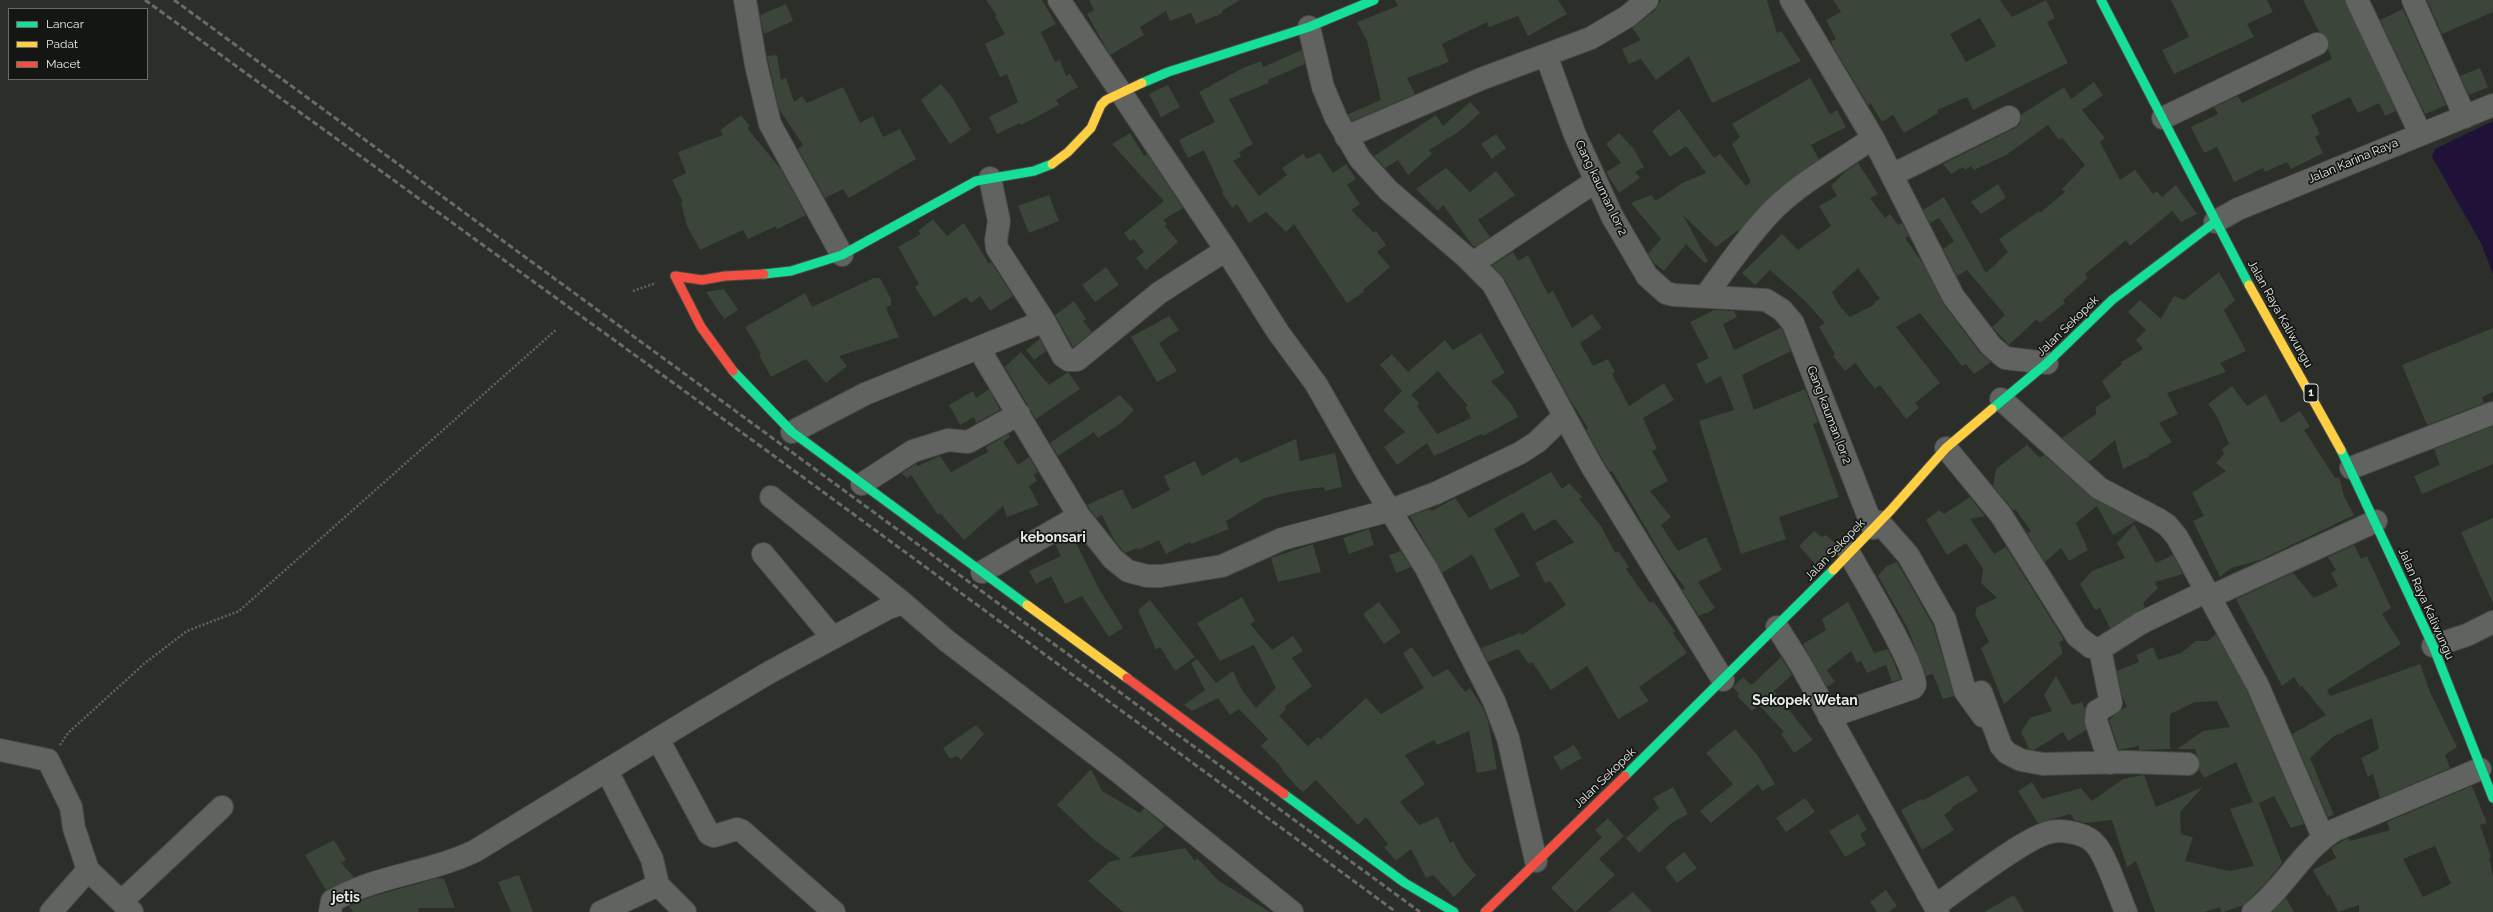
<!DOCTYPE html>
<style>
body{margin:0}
#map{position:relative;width:2493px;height:912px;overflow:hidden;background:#2b2e29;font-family:Raleway,sans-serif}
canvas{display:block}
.legend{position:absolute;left:8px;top:8px;width:140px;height:72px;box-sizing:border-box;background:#141613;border:1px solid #686b68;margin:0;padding:5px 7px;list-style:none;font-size:12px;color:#e7ebe7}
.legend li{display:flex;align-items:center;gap:8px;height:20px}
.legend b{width:20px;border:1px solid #686b68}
</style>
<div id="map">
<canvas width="2493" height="912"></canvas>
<ul class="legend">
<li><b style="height:5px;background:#16e098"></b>Lancar</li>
<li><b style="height:5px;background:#ffcf43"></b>Padat</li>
<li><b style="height:5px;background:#f24e42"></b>Macet</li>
</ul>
</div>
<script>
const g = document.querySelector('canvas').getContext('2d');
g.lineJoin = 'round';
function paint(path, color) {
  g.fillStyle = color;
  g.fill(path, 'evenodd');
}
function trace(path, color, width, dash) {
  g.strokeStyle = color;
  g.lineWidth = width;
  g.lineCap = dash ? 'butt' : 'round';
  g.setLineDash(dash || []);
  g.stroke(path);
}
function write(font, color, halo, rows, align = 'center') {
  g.font = font + ' Raleway,sans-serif';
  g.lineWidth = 3.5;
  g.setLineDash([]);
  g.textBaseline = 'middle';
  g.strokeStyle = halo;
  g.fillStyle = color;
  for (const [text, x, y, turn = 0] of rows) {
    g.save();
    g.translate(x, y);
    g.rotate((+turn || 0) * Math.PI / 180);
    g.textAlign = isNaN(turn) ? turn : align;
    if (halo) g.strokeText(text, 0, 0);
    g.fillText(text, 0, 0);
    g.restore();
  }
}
paint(new Path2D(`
 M2493,121V274L2481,243L2432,157L2435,149Z`), '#201139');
paint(new Path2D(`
 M986,0H1042L1056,24L1041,32L1055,62L1060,60L1066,76L1070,74L1078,87L1056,100L1059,105L1021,125L1020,123L997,134L989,117L1018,102L1007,74L1000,77L985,44L1005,34L995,17L997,16Z
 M1089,0H1240L1222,11L1223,13L1196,24L1191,13L1170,21L1166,11L1140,27L1144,35L1110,55L1087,14L1094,10Z
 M1395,0H1558L1567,14L1528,36L1518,16L1489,27L1487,22L1442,44L1449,62L1407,78L1415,94L1352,121L1348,114L1381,100L1367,41L1357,22L1398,6Z
 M1661,0H1767L1777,33L1781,31L1801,61L1712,103L1689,56L1656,80L1641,59L1629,64L1622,49L1641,40L1632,28L1655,10Z
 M1833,0H2000L2012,17L2046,0L2055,18L2047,22L2068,63L1973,110L1967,97L1937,110L1938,113L1904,133L1893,115L1882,122L1871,104L1868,105L1834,48L1831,41L1836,39L1826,20L1841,12ZM1980,18L1996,46L1966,62L1950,34Z
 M2171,0H2267L2273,12L2247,24L2254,37L2174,74L2162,50L2189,37Z
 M2303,0H2345L2396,111L2385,116L2379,103L2358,113L2350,97L2311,115L2320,134L2315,137L2323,153L2291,169L2287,162L2265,172L2263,168L2234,182L2217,147L2204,153L2191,127L2218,114L2214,107L2238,96L2242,103L2332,59L2328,50V39L2319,32Z
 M2427,0H2493V12L2442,34Z
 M786,4L793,21L764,34L760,15Z
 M2403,9L2446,105L2425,114L2380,20Z
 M1302,50L1305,64L1268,80L1269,83L1229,99L1253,144L1239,152L1241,157L1233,161L1259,196L1287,175L1282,168L1303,154L1307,159L1320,153L1333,173L1346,164L1356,179L1347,185L1360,204L1351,210L1374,233L1376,231L1386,245L1377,252L1390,267L1363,290L1364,292L1347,303L1294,224L1286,232L1266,212L1249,223L1237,204L1232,208L1222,193L1223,192L1204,150L1188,158L1179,140L1215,122L1199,92L1243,68L1261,61L1263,67Z
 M777,55L781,80L786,78L794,102L802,96L807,103L843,87L860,123L873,116L883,137L900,129L916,159L849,198L843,189L825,198L798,149L803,145L779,109L767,56Z
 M2480,68L2488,87L2469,95L2460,76Z
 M1810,78L1830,114L1837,110L1846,127L1811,145L1819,159L1778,189L1740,229L1716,247L1683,215L1708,261L1705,263L1686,244L1664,271L1654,263L1648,254L1661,239L1631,203L1651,195L1656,201L1682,183L1706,173L1686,146L1670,157L1652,131L1679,109L1714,158L1720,154L1746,186L1751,182L1732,144L1740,137L1732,124Z
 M2094,82L2103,95L2082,110L2105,138L2100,142L2120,180L2135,170L2153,194L2157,191L2162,197L2176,185L2197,214L2181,222L2172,211L2130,246L2126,240L2085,274L2088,278L2063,300L2065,303L2040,323L2037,319L2009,345L1992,327L2005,315L1967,270L1957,276L1943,249L1954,241L1939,218L1930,223L1923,210L1944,197L1986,273L2008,252L1999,239L2039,211L2040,213L2065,192L2062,189L2085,165L2062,138L2059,140L2048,125L2006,155L1974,170L1971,166L1965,170L1963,167L1951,174L1943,164L2015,128L2020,124L2021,115L2064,87L2071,99Z
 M941,84L953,99L971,130L950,144L921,100Z
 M1168,85L1180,107L1161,117L1149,94Z
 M1470,102L1480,113L1457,133L1429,150L1432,154L1408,175L1398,160L1385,168L1374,156L1436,115L1443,126Z
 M741,115L750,126L747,128L780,168L806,215L777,229L776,226L748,239L743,230L700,250L687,226L681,203L683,202L672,180L686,173L678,152L723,135L720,130Z
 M1130,133L1144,156L1147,154L1183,208L1163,220L1167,224L1165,226L1178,242L1146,270L1136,258L1144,252L1134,239L1130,241L1124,233L1164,201L1112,144Z
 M1619,133L1633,148L1644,167L1635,172L1640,178L1619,193L1606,172L1621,163L1606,144Z
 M1496,134L1506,148L1492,159L1481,144Z
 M1858,163L1878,194L1870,198L1885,218L1890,214L1898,225L1902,223L1909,236L1905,238L1922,262L1943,303L1981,354L1991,362L1974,374L1966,364L1962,366L1920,313L1896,327L1940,383L1915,403L1919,408L1906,419L1880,385L1875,389L1855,363L1845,371L1833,356L1835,354L1819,327L1825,323L1804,300L1770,270L1755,285L1742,273L1782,234L1798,250L1831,226L1819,206L1837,196L1831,186L1846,171ZM1858,268L1880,299L1874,302L1875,304L1850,317L1839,305L1832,292Z
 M1446,168L1470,192L1496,171L1515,195L1478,220L1490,237L1477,246H1473L1443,205L1438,211L1416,189Z
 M1998,184L2006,198L1981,214L1971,202Z
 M1049,195L1059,221L1029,233L1018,206Z
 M933,219L947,236L964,223L989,264L991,262L1013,296L990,311L980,296L971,303L966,297L934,317L915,287L919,284L898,247L921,234L918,231Z
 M1513,252L1518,261L1528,255L1548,294L1553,291L1572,328L1592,314L1602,328L1580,343L1593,366L1608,359L1615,372L1612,374L1629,406L1664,383L1674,400L1643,418L1657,449L1652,451L1668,481L1650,491L1671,517L1661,525L1678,551L1706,537L1722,570L1698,582L1715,608L1706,614L1705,613L1699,616L1682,590L1685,588L1667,564L1612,471L1610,472L1605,464L1586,430L1588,428L1569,398L1504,278L1492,265Z
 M1106,267L1119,285L1095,302L1082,285Z
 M2219,272L2235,300L2224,310L2246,351L2220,363L2226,372L2167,393L2178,414L2159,423L2172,442L2149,455L2150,456L2123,469L2115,440L2089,462L2062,438L2096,414V407L2111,397L2102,381L2122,364L2121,362L2143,349L2136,340L2146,330L2128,312L2140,300L2161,319L2174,296L2184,300Z
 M874,278H880L891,299V305L886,308L899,337L839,356L847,366L826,383L806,359L771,377L759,355L761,354L745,327L805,293L812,307Z
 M724,289L738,310L724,319L706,292Z
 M1074,301L1086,319L1083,321L1092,332L1073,347L1055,315Z
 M1714,310L1734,311L1737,317L1723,324L1734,350L1780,328L1782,329L1791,351L1742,375L1754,410L1805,389L1818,422L1813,424L1839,497L1779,517L1786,539L1741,554L1699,421L1734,410L1721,376L1706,384L1696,364L1709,358L1690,322Z
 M1169,316L1179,330L1159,343L1177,371L1157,382L1131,337Z
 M2493,328V392L2482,397L2484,403L2427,425L2402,365Z
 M1481,333L1505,373L1491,381L1512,405L1518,417L1483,436L1482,434L1434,456L1427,443L1397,465L1384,447L1405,432L1383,410L1402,391L1380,365L1392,354L1408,372L1445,340L1453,350ZM1438,371L1468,406L1465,407L1471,418L1437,434L1417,406L1419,403L1411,395Z
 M1040,339L1046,351L1034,360L1026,350Z
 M1021,352L1049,385L1068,372L1080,389L1036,419L1005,367Z
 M2232,386L2247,406L2266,394L2281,423L2300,411L2310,427L2304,430L2335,478L2339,477L2344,496L2354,515L2260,560L2231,568L2220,577L2193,521L2204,516L2192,493L2226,471L2216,463L2224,454L2222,449L2229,444L2217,416L2208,404Z
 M989,389L1000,410L976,423L974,417L960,425L949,405L973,391L976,398Z
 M1120,395L1134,410L1120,424L1098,438L1094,432L1058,456L1050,443Z
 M2493,426V464L2422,494L2414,476L2440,465L2434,449Z
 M1008,434L1010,437L1003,442L1018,465L1029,457L1038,472L1034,475L1037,481L1029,486L1039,505L1007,517L1003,506L964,540L940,513L938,515L911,475L907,479L902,473L916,464L918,466L940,456L951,472L988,452L986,447Z
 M1296,439L1300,461L1335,453L1342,487L1325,491L1324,487L1294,491L1265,498L1226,521L1229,529L1191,544L1190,542L1166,554L1159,540L1138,550L1137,548L1125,553L1114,540L1102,515L1096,518L1087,505L1122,489L1132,509L1136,508L1170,490L1164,476L1195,461L1202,476L1237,457L1241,463Z
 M2027,445L2040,458L2044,455L2091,497L2136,521L2113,535L2097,506L2076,523L2088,550L2069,561L2061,548L2045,562L2027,533L2031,531L2016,510H2013L1993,486L1996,469Z
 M1551,472L1562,489L1569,483L1582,497L1579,499L1601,526L1615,553L1618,551L1629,567L1626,569L1650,603L1653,601L1675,631L1673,633L1687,653L1639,687L1649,701L1618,719L1587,666L1551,690L1532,662L1529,664L1518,649L1488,662L1481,648L1520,633L1522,635L1566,605L1550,581L1545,583L1535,563L1574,542L1555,519L1534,531L1523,512L1494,529L1520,576L1490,590L1474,557L1471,555L1442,573L1410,516L1430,509L1432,511L1455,498L1469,518Z
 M1970,497L1985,516L1970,519L1994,554L2006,547L2064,640L2059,642L2063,653L2004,704L1981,648L1989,642L1975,614L1977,607L1997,598L1981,583L1983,569L1966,543L1947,555L1926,520L1939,510L1944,514Z
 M2493,518V603L2461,532Z
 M2134,524L2156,563L2173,555L2183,574L2155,582L2158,588L2143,603L2145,607L2110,628L2100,608L2095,610L2080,584L2092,571L2125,558L2117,543Z
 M1369,529L1374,545L1349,554L1343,538Z
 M1814,531L1822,537L1826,535L1837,545L1816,565L1799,546Z
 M1072,535L1098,587L1123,628L1109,637L1082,596L1065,604L1051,576L1036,584L1029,571L1061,556L1055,544Z
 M1313,544L1321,572L1278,582L1271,558Z
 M2354,545L2361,559L2367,556L2391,608L2382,614L2401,644L2327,690L2330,696L2420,664L2430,692L2457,747L2445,755L2450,768L2380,798L2373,774L2368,777L2361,758L2379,749L2372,718L2346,730L2342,734L2341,733L2334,736L2310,758L2334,815L2328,817L2292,734L2326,715L2302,686L2300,687L2294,677L2282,686L2236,599L2293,573L2314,598L2338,586L2331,573L2336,570L2328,557Z
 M1401,551L1411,567L1396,573L1389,555Z
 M1897,562L1933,625L1954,696L1943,699L1933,674L1926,676L1908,629L1878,576L1887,566Z
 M1242,597L1255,621L1250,624L1272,650L1293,636L1303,651L1292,658L1312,686L1284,707L1286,709L1279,716L1308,746L1318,737L1321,739L1366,698L1381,714L1424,688L1403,653L1412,647L1433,677L1448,669L1465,692L1470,688L1483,708L1488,721L1497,769L1477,773L1469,731L1437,745L1434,740L1405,755L1425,784L1400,802L1419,825L1438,817L1450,843L1453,841L1464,861L1476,875L1454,897L1433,875L1426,878L1411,849L1396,861L1384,847L1388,844L1366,817L1358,825L1316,780L1303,792L1298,788L1282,770L1283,769L1261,746L1268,739L1239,709L1230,715L1218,698L1192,711L1184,705L1205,690L1191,663L1197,659L1216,683L1233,671L1242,690L1256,708L1276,688L1254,645L1220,661L1197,623Z
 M1150,600L1195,657L1175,671L1160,647L1156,650L1138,610Z
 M1379,602L1401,632L1384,644L1363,614Z
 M1848,602L1874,653L1888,649L1901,679L1892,682L1886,665L1867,673L1861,661L1857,663L1851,651L1827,670L1835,682L1827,687L1803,644L1826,630L1822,619Z
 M2216,634L2247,691L2304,824L2291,828L2274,796L2259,803L2282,863L2265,884L2243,905L2224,912H2221L2220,907L2204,912H2155L2136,861L2127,867L2112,820L2084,823L2074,820L2071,814L2038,823L2018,791L2032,782L2042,799L2081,788L2092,801L2123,779L2144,775L2156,807L2203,787L2180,812L2181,834L2193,837L2185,861L2230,871L2254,866L2230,809L2253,802L2236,762L2204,778L2199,770L2200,764L2195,749H2177L2203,731L2230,727L2217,701L2195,702L2170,714V749L2139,750V746L2119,750L2109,720L2122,709L2127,707L2122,696L2117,671L2139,662L2136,655L2153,647L2158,660L2181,653L2196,641H2208Z
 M1781,657L1792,675L1774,691L1813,740L1794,753L1781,734L1784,732L1759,705L1752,711L1737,696L1739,694L1733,687L1743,677L1750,684H1753Z
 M2056,676L2072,705L2082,702L2085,709L2086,730L2068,741L2063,732L2034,750L2029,749L2021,732L2030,718L2052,711L2044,695Z
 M976,725L984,734L961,760L957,756L950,759L943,748Z
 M1735,729L1758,756L1775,784L1762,791L1758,784L1711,823L1700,811L1733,784L1706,753Z
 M1574,745L1582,758L1561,770L1553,757Z
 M1091,769L1102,791L1140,813L1144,808L1165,826L1129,858L1185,848L1195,861L1197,858L1219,881L1270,912H1123L1088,881L1109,862L1121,859L1094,840L1057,805Z
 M1968,775L1978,791L1951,808L1952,809L1944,815L1954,830L1922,850L1901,810L1921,799L1922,801Z
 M2472,786L2487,823L2480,825L2491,857H2489L2493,876V912H2359V905L2338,912L2329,894L2327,896L2313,870L2336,858L2331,848L2348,838L2350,841L2390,830L2387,822ZM2435,846L2451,884L2423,897L2403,859Z
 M1673,787L1688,814L1673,822L1639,853L1626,838L1659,808L1653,798Z
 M1805,798L1815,812L1786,832L1776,818Z
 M1858,814L1867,830L1860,834L1866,845L1845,857L1829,831Z
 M1608,818L1624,836L1599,859L1615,875L1575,912L1551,888L1602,837L1595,830Z
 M334,840L346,860L341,863L354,877L326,890L305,855Z
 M1684,852L1697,868L1677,883L1665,867Z
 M519,875L533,912H511L498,882Z
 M437,878L444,879L455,908H419L418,912H353L349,906L371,897Z
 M1886,890L1897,906L1889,912H1877L1870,902Z
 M1633,892L1652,912H1608Z
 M2014,895L2024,912H1984Z
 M2286,898L2294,912H2272Z`), '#3c453a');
const street = new Path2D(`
 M745,0L756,65L770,124L842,255
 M1059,0L1226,250L1278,332L1316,384L1368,475L1426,568L1494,701L1508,738L1536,861
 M1791,0L1873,138L1953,296L1991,346L2005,358L2047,363
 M2357,0L2420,133
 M2413,0L2465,117
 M1309,27L1323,87L1336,118L1360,159L1388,190L1466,257L1493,284L1591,465L1723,680
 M1546,55L1575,135L1612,216L1647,276L1666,293L1674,295L1766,300L1782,310L1793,323L1873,528
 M2163,118L2317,44
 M1346,137L1481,79L1591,38L1628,16L1647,0
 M1892,175L2009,117
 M990,178L999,221L996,240L997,248L1044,321
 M2215,222L2238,209L2493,105
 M1473,263L1596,181
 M1706,295C1728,266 1749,234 1775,208C1803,181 1840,161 1873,138
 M979,349L1079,516L1113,559L1128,571L1147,576H1161L1222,566L1282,539L1391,510L1436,493L1520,453L1537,442L1564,416
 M2001,399L2099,488L2158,519L2167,525L2177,537L2258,686L2323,837
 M792,432L865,394L1044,321L1063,356L1069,360H1077L1159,293L1226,250
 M1946,448L2001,515L2077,636L2091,647L2100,649L2141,623L2207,591
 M2351,468L2493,413
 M862,484L913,451L948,440L968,442L1019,414
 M771,497L903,603
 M1879,522L1908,555L1945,620L1965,691L1983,716
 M763,554L833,638
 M982,572L1079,516
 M2210,597L2376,521
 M1777,627L1801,665L1938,912
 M2433,646L2467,635L2493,622
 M2100,649L2111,703L2097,711L2096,721L2110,763
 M1981,692L2001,746L2007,753L2021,760L2043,764L2127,762L2188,764
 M1829,717L1913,688L1915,685C1914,661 1863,579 1849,553
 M658,739L709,834L714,836L737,829L742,831L834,912
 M0,750L48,760L71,807L74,828L88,870
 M607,771L652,859L658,885
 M658,885L685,912
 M122,901L222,807
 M1935,906C1958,890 2028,835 2051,832C2064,829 2088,834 2096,845C2106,856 2119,896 2126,912
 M51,912L88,870L132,912
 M330,912L332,901C377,875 429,873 475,851L689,720L770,672L888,608L903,603L947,641L1115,769L1292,912
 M601,912L658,885
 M2253,912C2284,889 2302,850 2335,830L2480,769`);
const fast = new Path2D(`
 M2101,0L2249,285
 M1142,83L1168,72L1309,27L1374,0
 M764,274L791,271L842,255L976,181L1034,171L1052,164
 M733,371L792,432L1027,605
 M1992,409L2047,363L2112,300L2215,222
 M2341,450L2433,646L2493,798
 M1625,776L1833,570
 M1284,794L1405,883L1454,912`);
const slow = new Path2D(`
 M1052,164L1068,152L1091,128L1101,105L1106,100L1142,83
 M2249,285L2341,450
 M1833,570L1890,511L1946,448L1992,409
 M1027,605L1127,678`);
const jam = new Path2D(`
 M733,371L701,327L675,276L702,280L725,276L764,274
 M1127,678L1284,794
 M1485,912L1625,776`);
trace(street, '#464945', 24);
trace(fast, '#464945', 11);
trace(slow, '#464945', 11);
trace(jam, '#464945', 11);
trace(new Path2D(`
 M633,291L656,283
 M60,745L68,733L145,663L187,631L239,611L557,329`), '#61635f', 2.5, [2, 2]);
trace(street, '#616360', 22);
trace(fast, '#16e098', 9);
trace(slow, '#ffcf43', 9);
trace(jam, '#f24e42', 9);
trace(new Path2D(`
 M145,0L770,453L1396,912
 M174,0L1420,912`), '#696b69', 3, [6, 3]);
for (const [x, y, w] of [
 [2311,393,14]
]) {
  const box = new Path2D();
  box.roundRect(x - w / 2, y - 9, w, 18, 3);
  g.fillStyle = '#141613';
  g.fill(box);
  trace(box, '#e7ebe7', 1);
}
write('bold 11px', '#e7ebe7', null, [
 ["1",2311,393]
]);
write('12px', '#e7ebe7', '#141613', [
 ["Jalan Karina Raya",2353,161,-23],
 ["Gang kauman lor 2",1601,188,64],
 ["Jalan Raya Kaliwungu",2280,314,61],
 ["Jalan Sekopek",2068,326,-44],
 ["Gang kauman lor 2",1829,415,69],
 ["Jalan Sekopek",1835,550,-46],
 ["Jalan Raya Kaliwungu",2426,604,66],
 ["Jalan Sekopek",1605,778,-44]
]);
write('bold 14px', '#e7ebe7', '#141613', [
 ["kebonsari",1053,538],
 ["Sekopek Wetan",1805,701],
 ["jetis",346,898]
]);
</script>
